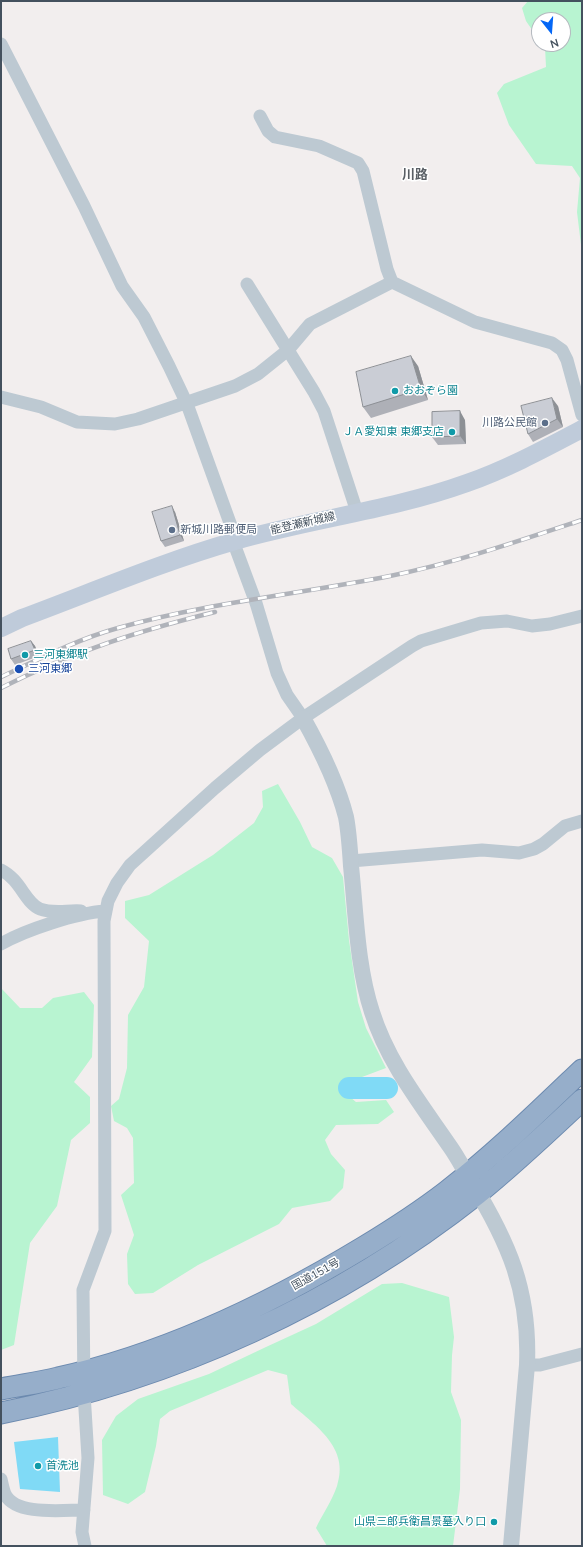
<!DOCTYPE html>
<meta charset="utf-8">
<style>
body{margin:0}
#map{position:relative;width:583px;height:1547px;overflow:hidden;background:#f2eeee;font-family:"Nunito Sans",sans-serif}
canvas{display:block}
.frame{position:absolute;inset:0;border:2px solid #44515e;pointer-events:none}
.north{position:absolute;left:531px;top:12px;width:40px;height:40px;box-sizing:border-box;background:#fff;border:1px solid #b4b9bf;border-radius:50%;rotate:163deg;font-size:11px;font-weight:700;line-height:16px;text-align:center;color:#44515e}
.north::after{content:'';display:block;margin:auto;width:14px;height:18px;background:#0467f6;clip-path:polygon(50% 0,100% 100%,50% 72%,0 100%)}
</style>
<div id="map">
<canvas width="583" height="1547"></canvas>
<div class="frame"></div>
<div class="north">N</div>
</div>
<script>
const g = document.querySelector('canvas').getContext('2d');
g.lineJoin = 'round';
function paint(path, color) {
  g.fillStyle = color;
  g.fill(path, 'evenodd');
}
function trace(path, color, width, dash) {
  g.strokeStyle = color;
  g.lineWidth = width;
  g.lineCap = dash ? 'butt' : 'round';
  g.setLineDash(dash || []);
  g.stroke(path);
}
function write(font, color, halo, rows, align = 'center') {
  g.font = font + ' "Nunito Sans","Noto Sans JP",sans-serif';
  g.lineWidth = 3;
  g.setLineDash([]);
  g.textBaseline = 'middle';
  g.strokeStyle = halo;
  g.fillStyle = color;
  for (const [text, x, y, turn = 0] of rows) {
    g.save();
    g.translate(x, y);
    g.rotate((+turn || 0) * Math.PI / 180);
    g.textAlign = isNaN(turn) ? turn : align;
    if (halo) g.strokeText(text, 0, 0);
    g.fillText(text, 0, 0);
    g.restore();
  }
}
paint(new Path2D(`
 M528,1H582V253L577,212L580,178L572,166L536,164L509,125L497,93L504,84L546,67L545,47L542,44H563V20H539V40L526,21L522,8Z
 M278,784L300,822L312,847L332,858L343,877L349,940L358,1002L366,1028L386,1068L354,1080L344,1092L356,1102L386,1100L394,1112L378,1124L336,1125L325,1140L331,1154L345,1170L343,1188L330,1201L292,1208L279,1224L198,1265L153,1293L135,1294L128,1284L127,1254L134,1235L121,1195L134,1183L133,1138L127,1128L114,1121L111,1106L119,1099L127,1068L128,1015L144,987L149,941L125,918V901L149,895L213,855L254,823L263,807L262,791Z
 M1,988L20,1008H42L53,998L84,992L94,1005L92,1057L74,1082L90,1097V1123L71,1140L57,1206L30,1243L14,1345L1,1350Z
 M402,1283L449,1297L454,1337L452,1355L451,1392L461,1420L460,1489L453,1546H327L316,1528C322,1515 332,1501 337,1486C350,1448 316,1426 291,1404L287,1375L268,1370L170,1411L160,1419L156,1446L145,1492L128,1504L103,1495L102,1440L116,1416L138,1399L209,1374L266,1347L316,1324L382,1284Z`), '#b8f4d1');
paint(new Path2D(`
 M58,1437L60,1492L20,1489L14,1442Z`), '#80daf6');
trace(new Path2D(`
 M349,1088H387`), '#80daf6', 22);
const trunk = new Path2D(`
 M1,1389C20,1385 39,1383 58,1378C166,1354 270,1304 364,1247C392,1230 420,1212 446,1192C494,1155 538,1112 582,1070
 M1,1413C173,1379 339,1303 477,1194C513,1165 548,1132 582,1100`);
trace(trunk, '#6c8aaf', 23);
trace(new Path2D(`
 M1,44L84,206L122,286L144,317L169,366L187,404L234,534L233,541L256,603L277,673L287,695L303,718
 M260,116L268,131L275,137L319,146L358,163L363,171L387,269L392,282L475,322L552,343L562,350L567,360L582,415
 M247,284L314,392L324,411L357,512
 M1,397L41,407L77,422L115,424L138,419L235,386L258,374L288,350L310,324L392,282
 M351,861L482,850L519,853L534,849L543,844L565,826L582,821
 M1,870C21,880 25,903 40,909C53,914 68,910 81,911
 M1,944C25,930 77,913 105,911
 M527,1365H540L582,1354
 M1,1479C2,1483 3,1489 5,1494C15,1516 63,1510 84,1510
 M85,1546L82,1532L88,1458L84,1393L83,1290L105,1231L104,921L108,901L117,883L130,865L215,788L260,750L303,718L412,646L421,641L481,623L507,621L532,626L550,624L582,616`), '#bdc9d2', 13);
trace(new Path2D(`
 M303,718C321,750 337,782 346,817C349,833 350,850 351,866C356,914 357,966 372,1012C388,1063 421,1104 451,1148C458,1158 464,1170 471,1181C509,1243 530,1291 527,1365L511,1546`), '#bdc9d2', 16);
trace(new Path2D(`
 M1,628L22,618C92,592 162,562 235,541C312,519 392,510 467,483C507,469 544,449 582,429`), '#bfcbda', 18);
trace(trunk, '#96aeca', 21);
const rail = new Path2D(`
 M1,677C39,659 78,639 118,628C207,603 299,594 390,576C455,563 519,541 582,520
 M1,688C72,652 138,631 215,612`);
trace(rail, '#b0b3ba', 4.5);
trace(rail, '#fff', 3, [9]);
paint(new Path2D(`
 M418,366L428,400L371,418L363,407Z
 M558,406L563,427L533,442L528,434Z
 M465,420L466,444L438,445L432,437Z
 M175,512L184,541L165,547L161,541Z
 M31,641L35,646L39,656L15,665L11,659Z`), '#aeb0b7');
paint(new Path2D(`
 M411,356L418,366L428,400L421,389Z
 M552,398L558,406L563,427L557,419Z
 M460,411L465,420L466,444L460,436Z
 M172,506L175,512L184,541L180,535Z
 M31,641L35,646L39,656L35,650Z`), '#8d9095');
const building = new Path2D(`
 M411,356L421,389L363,407L356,372Z
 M552,398L557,419L528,434L521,406Z
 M460,411V436L432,437V412Z
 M172,506L180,535L161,541L152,512Z
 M31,641L35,650L11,659L8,649Z`);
paint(building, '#cacdd5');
trace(building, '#8d9095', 1);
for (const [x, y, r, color] of [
 [395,391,4,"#0f9aa8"],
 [545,423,4,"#5c6f8a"],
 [452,432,4,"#0f9aa8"],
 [172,530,4,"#5c6f8a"],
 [25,655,4,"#0f9aa8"],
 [19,669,5,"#1a4fb4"],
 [38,1466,4,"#0f9aa8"],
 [494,1522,4,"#0f9aa8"]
]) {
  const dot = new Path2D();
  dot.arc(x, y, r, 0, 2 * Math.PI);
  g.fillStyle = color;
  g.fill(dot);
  trace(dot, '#fff', 1.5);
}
write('11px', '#0d838f', '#fff', [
 ["おおぞら園",403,391],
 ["ＪＡ愛知東 東郷支店",444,432,"right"],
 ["三河東郷駅",33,655],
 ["首洗池",46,1466],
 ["山県三郎兵衛昌景墓入り口",486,1522,"right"]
], 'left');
write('11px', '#4e5e75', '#fff', [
 ["川路公民館",537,423],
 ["新城川路郵便局",180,530,"left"]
], 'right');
write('11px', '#44515e', '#fff', [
 ["能登瀬新城線",303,524,-13],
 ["国道151号",316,1275,-29]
]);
write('11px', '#164399', '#fff', [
 ["三河東郷",28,669]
], 'left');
write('bold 13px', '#5a5f65', '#fff', [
 ["川路",415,176]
]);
</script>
